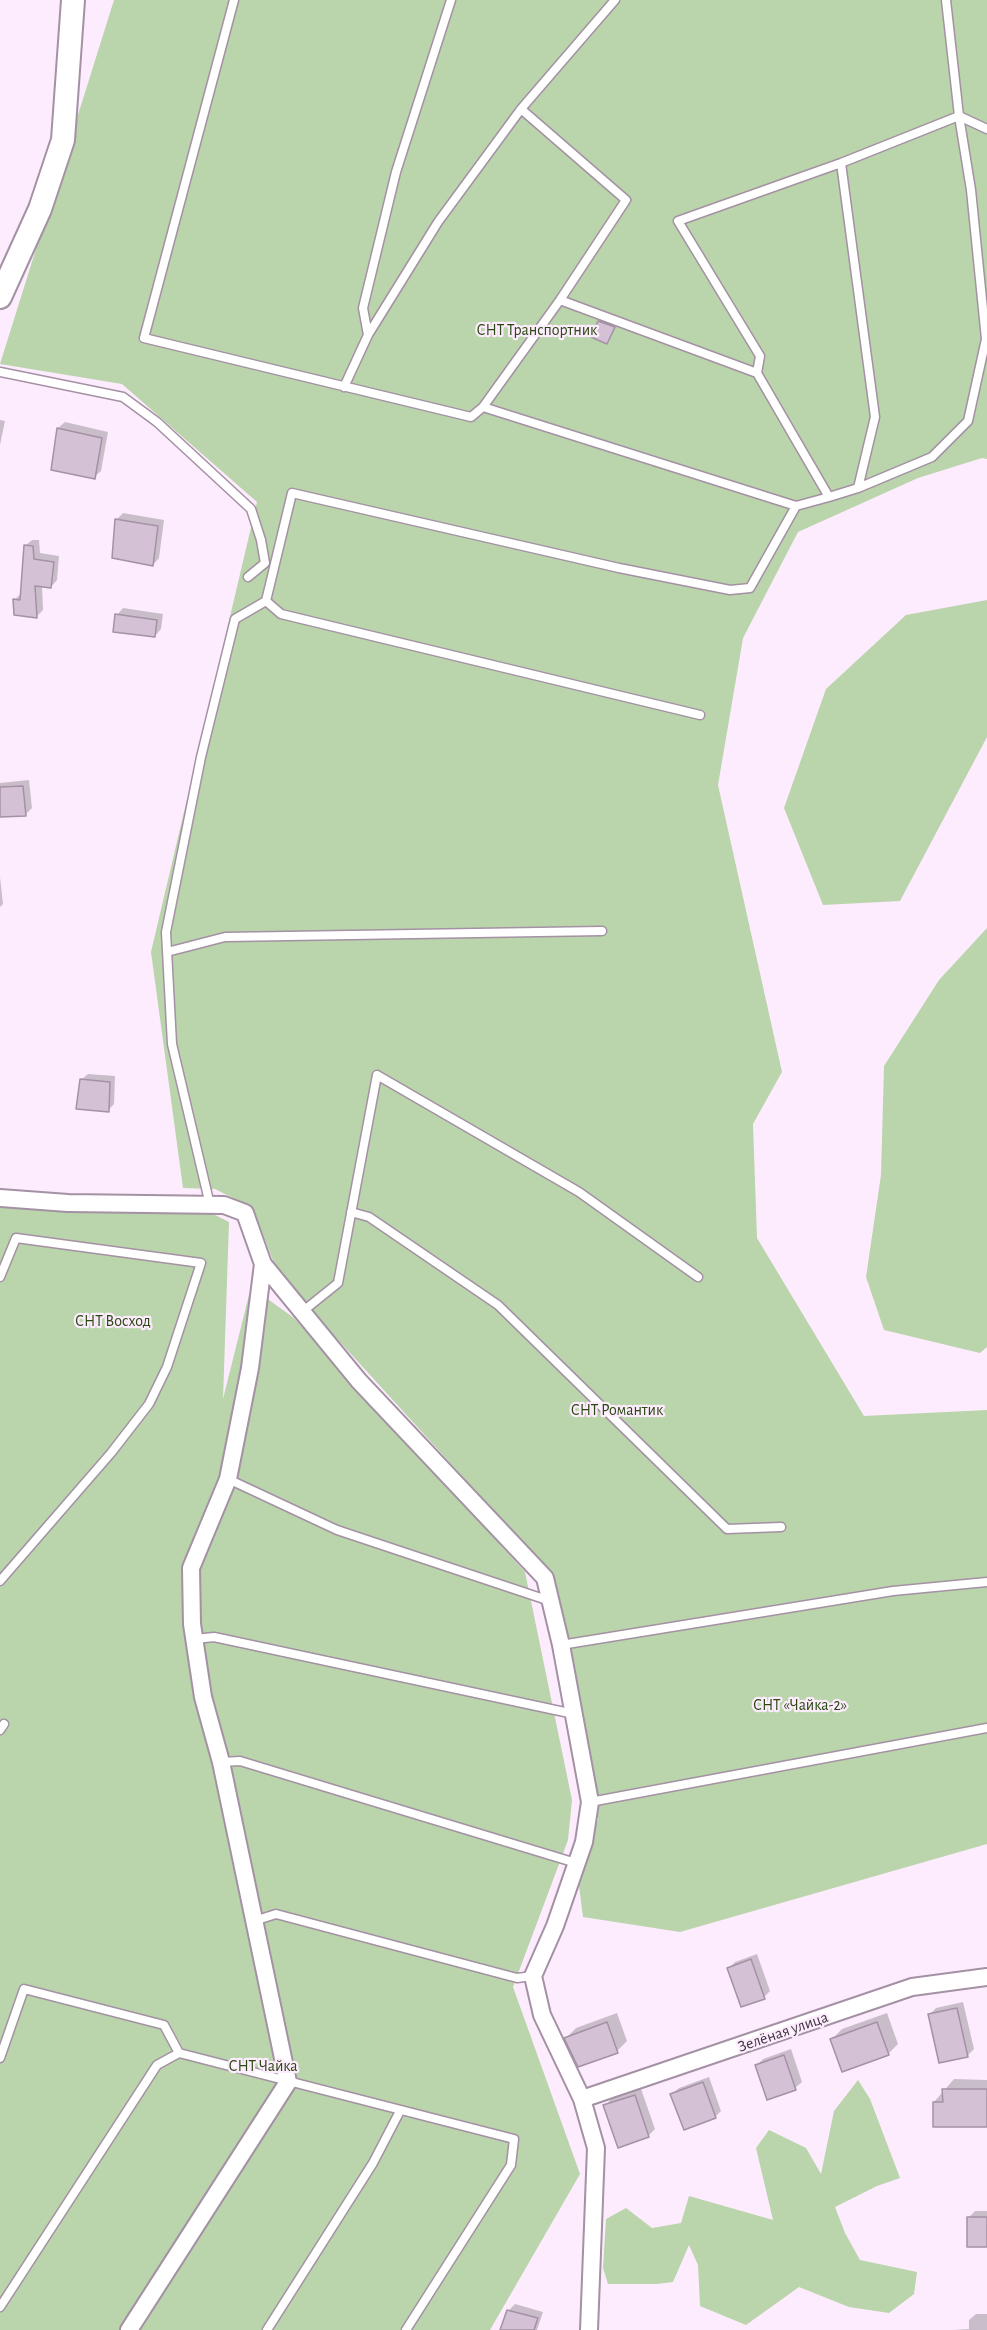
<!DOCTYPE html>
<meta charset="utf-8">
<style>
body{margin:0}
canvas{display:block;background:#fdecfd}
</style>
<canvas width="987" height="2330"></canvas>
<script>
const g = document.querySelector('canvas').getContext('2d');
g.lineJoin = 'round';
function paint(path, color) {
  g.fillStyle = color;
  g.fill(path, 'evenodd');
}
function trace(path, color, width, dash) {
  g.strokeStyle = color;
  g.lineWidth = width;
  g.lineCap = dash ? 'butt' : 'round';
  g.setLineDash(dash || []);
  g.stroke(path);
}
function write(font, color, halo, rows, align = 'center') {
  g.font = font + ' "Alegreya Sans",sans-serif';
  g.lineWidth = 4.5;
  g.setLineDash([]);
  g.textBaseline = 'middle';
  g.strokeStyle = halo;
  g.fillStyle = color;
  for (const [text, x, y, turn = 0] of rows) {
    g.save();
    g.translate(x, y);
    g.rotate((+turn || 0) * Math.PI / 180);
    g.textAlign = isNaN(turn) ? turn : align;
    if (halo) g.strokeText(text, 0, 0);
    g.fillText(text, 0, 0);
    g.restore();
  }
}
paint(new Path2D(`
 M114,0H987V459L982,458L918,478L798,532L743,638L718,785L782,1072L753,1124L757,1238L864,1416L987,1410V1844L680,1932L583,1917L578,1878L598,1819L593,1767L571,1650L554,1577L299,1297L274,1263L253,1208L215,1189L183,1188L151,952L257,502L122,384L0,364Z
 M987,600V737L900,901L823,905L784,808L826,689L906,615Z
 M987,928V1347L980,1353L884,1330L866,1277L881,1175L884,1066L939,980Z
 M0,1203L209,1212L229,1222L223,1399L251,1287L294,1318L525,1572L572,1800L568,1840L513,1987L580,2174L490,2330H0Z
 M858,2080L870,2099L900,2178L877,2186L835,2207L845,2233L860,2260L917,2272L914,2294L889,2313L849,2307L799,2287L746,2325L700,2306L698,2265L689,2245L673,2282L657,2284H608L603,2268L606,2219L626,2208L652,2228L681,2223L689,2196L773,2220L756,2148L769,2130L806,2148L821,2174L834,2111Z`), '#bad4ab');
paint(new Path2D(`
 M602,319L616,324L606,343L599,322Z
 M0,420L5,421L0,445Z
 M65,422L108,432L101,471L94,477L58,428Z
 M123,513L164,520L159,558L153,565L114,557L117,519Z
 M32,540H39L40,553L59,556L57,580L51,587L42,585L43,610L37,616L15,599L22,593L25,546Z
 M123,608L163,614L161,629L155,636L117,615Z
 M29,780L32,808L25,815H0V783Z
 M0,877L3,904L0,907Z
 M88,1074L115,1076L114,1104L108,1110L81,1080Z
 M757,1954L770,1991L764,1997L728,1969L735,1962Z
 M963,2002L974,2049L967,2056L930,2014L936,2008Z
 M617,2013L627,2041L617,2051L566,2038L576,2028Z
 M887,2013L898,2044L888,2054L832,2039L842,2029Z
 M791,2049L802,2082L795,2088L757,2065L763,2059Z
 M709,2077L721,2111L715,2117L672,2094L679,2088Z
 M954,2079L987,2080V2125L934,2102Z
 M641,2089L655,2129L648,2136L605,2106L611,2099Z
 M975,2211H987V2246L969,2217Z
 M515,2304L543,2312L537,2330H501L509,2310Z
 M976,2314H987V2330H953L969,2329V2320Z`), '#0003');
const building = new Path2D(`
 M598,321L615,327L607,344L591,337Z
 M57,428L102,438L95,479L51,470Z
 M115,519L158,526L153,566L112,558Z
 M24,545L33,546L34,559L54,562L51,588L35,586L37,618L14,615L13,599L20,600Z
 M115,614L157,620L155,637L113,632Z
 M23,786L26,816L0,817V787Z
 M80,1079L110,1082L109,1112L76,1109Z
 M751,1959L765,1999L741,2007L727,1968Z
 M957,2008L968,2057L939,2063L928,2014Z
 M607,2022L618,2053L578,2067L564,2038Z
 M877,2022L889,2055L842,2072L830,2039Z
 M784,2055L796,2090L767,2100L755,2065Z
 M703,2082L716,2118L684,2130L670,2094Z
 M942,2089H987V2127H933V2102H943Z
 M635,2095L649,2137L618,2148L603,2105Z
 M967,2217H987V2247H967Z
 M507,2310L538,2318L534,2330H500Z`);
paint(building, '#d5c1d5');
trace(building, '#a491a4', 1.5);
const lane = new Path2D(`
 M234,0L144,338L471,417L483,407L796,506L829,497L757,373L560,300
 M368,335L363,308L396,172L451,0
 M0,372L123,397L157,422L251,509L261,540L265,563L248,577
 M757,373L760,356L678,221L841,163L959,116L987,129
 M344,387L368,335L438,222L521,109L615,0
 M483,407L560,300L626,200L521,109
 M858,488L932,457L968,421L986,339L971,190L959,116L946,0
 M829,497L858,488L875,417L841,163
 M266,601L281,614L700,715
 M167,952L225,937L602,931
 M210,1205L172,1044L166,932L201,757L235,619L266,601L292,493L619,568L730,590L750,588L796,506
 M351,1212L369,1217L498,1305L727,1529L781,1527
 M0,1277L16,1238L201,1263L167,1367L149,1404L111,1453L0,1581
 M302,1312L338,1283L377,1075L579,1192L698,1277
 M228,1479L337,1530L550,1601
 M195,1639L214,1637L574,1714
 M561,1645L893,1591L987,1582
 M0,1730L4,1724
 M221,1762L240,1761L576,1863
 M590,1802L987,1728
 M254,1921L276,1914L517,1978L533,1976
 M0,2058L24,1989L164,2025L179,2053L514,2139L511,2165L406,2330
 M0,2307L157,2065L179,2053
 M267,2330L373,2163L400,2111`);
const street = new Path2D(`
 M0,1198L68,1203L224,1205L245,1213L263,1264L359,1381L545,1578L561,1645L590,1802L584,1842L555,1926L533,1976L542,2015L582,2099L596,2148L589,2330
 M582,2099L912,1987L987,1977
 M129,2330L288,2082L221,1762L203,1697L192,1624L191,1568L228,1479L250,1368L263,1264`);
const secondary = new Path2D(`
 M0,297L40,209L63,140L73,0`);
trace(lane, '#a491a4', 11);
trace(street, '#a491a4', 20);
trace(secondary, '#a491a4', 26);
trace(lane, '#fff', 8);
trace(street, '#fff', 16);
trace(secondary, '#fff', 22);
write('16px', '#2a4911', '#fdecfd', [
 ["СНТ Транспортник",537,330],
 ["СНТ Восход",113,1321],
 ["СНТ Романтик",617,1410],
 ["СНТ «Чайка-2»",800,1705],
 ["СНТ Чайка",263,2066]
]);
write('16px', '#3e363e', '#fdecfd', [
 ["Зелёная улица",783,2032,-19]
]);
</script>
